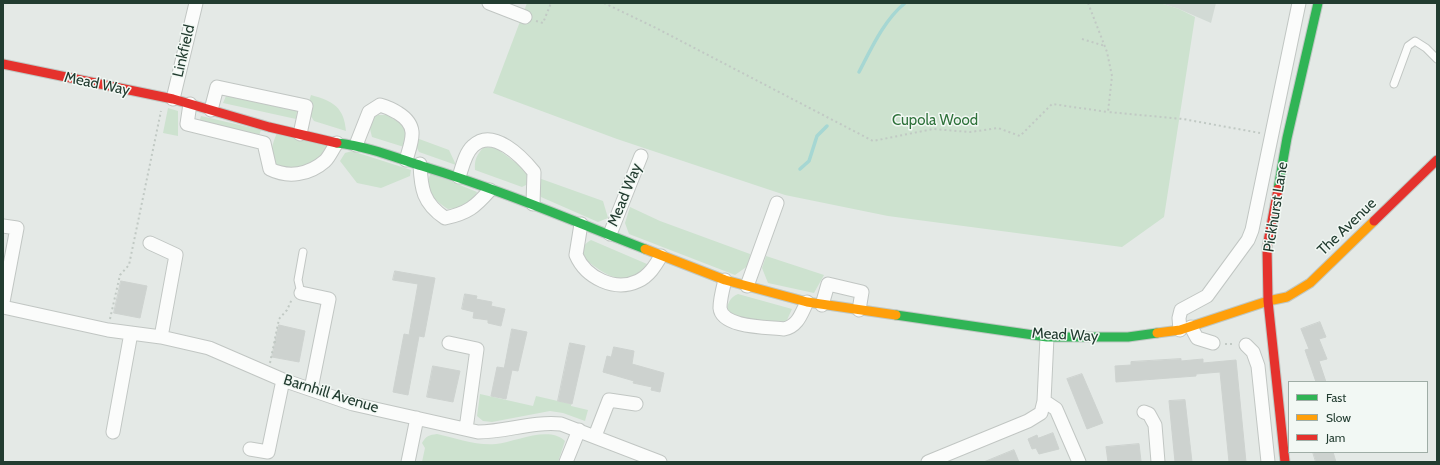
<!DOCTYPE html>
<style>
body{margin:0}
#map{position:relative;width:1440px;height:465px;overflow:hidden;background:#e4e9e6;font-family:Cabin,sans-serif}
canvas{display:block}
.frame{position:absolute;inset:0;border:4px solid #223c30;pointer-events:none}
.legend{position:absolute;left:1288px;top:381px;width:140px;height:72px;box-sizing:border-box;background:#f2f8f4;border:1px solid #9fada6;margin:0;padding:5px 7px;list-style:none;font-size:12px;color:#223c30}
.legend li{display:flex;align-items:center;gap:8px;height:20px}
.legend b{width:20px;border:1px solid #9fada6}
</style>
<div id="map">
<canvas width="1440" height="465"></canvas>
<div class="frame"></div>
<ul class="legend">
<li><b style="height:5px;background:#30b455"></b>Fast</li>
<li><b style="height:5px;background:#ff9f0a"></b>Slow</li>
<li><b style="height:5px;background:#e5322d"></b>Jam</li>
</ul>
</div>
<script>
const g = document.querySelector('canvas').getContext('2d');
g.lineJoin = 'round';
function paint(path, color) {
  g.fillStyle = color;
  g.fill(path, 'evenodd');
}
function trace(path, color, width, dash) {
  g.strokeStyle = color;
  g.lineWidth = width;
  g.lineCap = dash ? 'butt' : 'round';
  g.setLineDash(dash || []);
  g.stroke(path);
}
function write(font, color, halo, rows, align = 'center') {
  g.font = font + ' Cabin,sans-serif';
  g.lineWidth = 3;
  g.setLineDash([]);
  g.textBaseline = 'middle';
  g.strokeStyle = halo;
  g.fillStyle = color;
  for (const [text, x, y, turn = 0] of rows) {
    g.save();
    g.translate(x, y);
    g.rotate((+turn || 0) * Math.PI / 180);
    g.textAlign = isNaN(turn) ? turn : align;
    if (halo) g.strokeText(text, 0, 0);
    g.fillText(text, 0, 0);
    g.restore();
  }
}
paint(new Path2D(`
 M1160,3H1216L1211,23L1179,9Z`), '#d2dad5');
paint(new Path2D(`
 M527,3H1160L1179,9L1195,17L1164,217L1122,247L888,216L785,195L617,139L493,93Z
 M311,95C333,101 344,107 346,131L314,121L303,104L308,105Z
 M226,96L297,111L296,119L223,103Z
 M168,108L178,111V136L163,133Z
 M378,115H387L408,128L404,147L372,137L370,129L374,117Z
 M201,116L261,130L259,136L199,123Z
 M277,133L327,145C326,151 325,158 319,161C316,163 311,164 307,165C278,175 263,163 277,133Z
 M411,136L449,150L456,165L419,152Z
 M484,147L496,148L531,174L530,183L522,187L475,170C474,160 477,154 484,147Z
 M352,151L411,170L410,176L381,188L357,183L340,161L345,153Z
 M431,173L477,192L473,201L461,207L448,209C435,201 422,189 431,173Z
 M533,176L603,201L608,218L598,222L541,197Z
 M630,207L660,221L750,254L749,265L735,275L629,234L625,223Z
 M591,240L647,264C645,267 643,272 640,274C622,289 595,268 582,256C582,247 584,244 591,240Z
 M766,256L824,275L814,293L768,283L762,268Z
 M738,294L792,309L787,320L782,324L732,318L726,313C728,303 729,298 738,294Z
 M480,394L533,406L536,396L571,404V406L588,410L585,421L563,413L550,411L492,422L483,421L477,416Z
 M437,434C455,438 477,446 496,444C515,442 549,425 565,441L558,462H422L425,448L422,443C426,436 429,435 437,434Z`), '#cde2cf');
trace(new Path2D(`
 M859,72C871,49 884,20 905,3
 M800,169L809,161L817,136L827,126`), '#a6d7d3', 3.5);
const building = new Path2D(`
 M395,271L435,278L424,337L419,336L408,395L393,392L404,334L409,335L418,284L393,280Z
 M121,281L147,286L140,318L114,313Z
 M465,294L477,296L476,299L492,302L491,306L505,309L501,326L488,323V320L473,318L474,312L462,309Z
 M1320,322L1326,337L1319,339L1327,359L1319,361L1326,382H1316L1305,350L1309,349L1301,329Z
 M279,325L305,331L299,362L272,357Z
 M512,329L527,332L518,371L512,370L506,399L491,396L497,367L504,368Z
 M570,343L585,346L572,404L558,401Z
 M614,347L634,351L632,364L664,373L660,392L651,390L652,387L633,383L634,381L603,372L607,356L611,357Z
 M1181,359V361L1203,359V363L1236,360L1246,462H1229L1220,372L1196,374V376L1116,382L1115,366L1131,365V362Z
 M433,366L460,371L453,402L427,397Z
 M1082,374L1103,423L1087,429L1067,379Z
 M1185,400L1192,462H1175L1169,401Z
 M1053,433L1059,449L1039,454L1036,448L1032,449L1028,439L1037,435L1038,438Z
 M1139,444L1141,461L1108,462L1106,447Z
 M1014,450L1019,462H984Z
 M1313,452H1333L1336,462H1316Z`);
paint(building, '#cdd2cf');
trace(building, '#cdd2cf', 1);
const lane = new Path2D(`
 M1394,84L1408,46L1415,41L1426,48L1437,59
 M301,293L298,280L303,252`);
const street = new Path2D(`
 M489,3L525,17
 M173,99L196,3
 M190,104L187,124L264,143L270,169C288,178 309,175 325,161C330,156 333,148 337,143
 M211,110L217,87L306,106L300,134
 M356,145L369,112L380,105C387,107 392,109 398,113C419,126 412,140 406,160
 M420,164C421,189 423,203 445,218C468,213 475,207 490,190
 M459,177C462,168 465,153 473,146C493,127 522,157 534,172L533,204
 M581,224L576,255C586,278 615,292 638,281C649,276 655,266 661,256
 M3,226L17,228L3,302
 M610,234L641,156
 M150,243L176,255L161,337
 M725,280C723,288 720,299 720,308C722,328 769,327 784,329C798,326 801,314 807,302
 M747,286L777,203
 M301,293L329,299L311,389
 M822,305L828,284L862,292L859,310
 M3,307L108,330L161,337L209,348L283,380L353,404L478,432C506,432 533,421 561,424L660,462
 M1191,327L1197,338L1213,343
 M1180,330L1179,318L1181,310L1207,296L1248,240L1252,230L1299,3
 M449,343L477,349L466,429
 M1246,345L1253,352L1258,366L1268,462
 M1044,401L1056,409L1079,462
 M1144,412L1149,414L1155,425L1158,462
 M113,432L131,333
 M595,436L609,400L636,404
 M250,449L268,452L283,380
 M408,462L417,418
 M566,462L579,430
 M928,462L1028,421L1041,413L1044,401L1047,337`);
const fast = new Path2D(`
 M337,143C366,146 394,157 422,166C498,189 571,220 645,249
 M1278,189L1287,138L1318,3
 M896,315L1047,337H1128L1157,333`);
const slow = new Path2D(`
 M645,249L725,280L807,302L896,315
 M1157,333L1180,330L1268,301L1287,297L1310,283L1374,221`);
const jam = new Path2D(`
 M3,64L173,99L269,127L337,143
 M1278,189L1267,247L1268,301L1285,462
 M1374,221L1437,160`);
trace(lane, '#c1c6c3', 9);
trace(street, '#c1c6c3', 15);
trace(fast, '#bfc7c3', 11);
trace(slow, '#bfc7c3', 11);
trace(jam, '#bfc7c3', 11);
trace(new Path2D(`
 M604,3L656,28L873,141L933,129L970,132L998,128L1020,136L1052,104L1108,112
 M1088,3L1107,52L1112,76L1108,112L1183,119L1260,133
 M536,21L543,23L551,3
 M1082,39L1105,46
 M110,319L120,275L129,265L161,111
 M274,342H279
 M1225,344H1235
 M270,363L279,319L287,310L292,299`), '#c1c9c4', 2, [2, 3]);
trace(lane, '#fbfcfb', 7);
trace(street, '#fbfcfb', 13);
trace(fast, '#30b455', 9);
trace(slow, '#ff9f0a', 9);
trace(jam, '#e5322d', 9);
write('15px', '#223c30', '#f2f8f4', [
 ["Linkfield",184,51,-77],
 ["Mead Way",97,84,12],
 ["Mead Way",625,195,-68],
 ["Pickhurst Lane",1276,207,-81],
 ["The Avenue",1347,227,-44],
 ["Mead Way",1065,335,3],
 ["Barnhill Avenue",331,394,17]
]);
write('15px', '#2e713a', '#f2f8f4', [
 ["Cupola Wood",935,121]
]);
</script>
